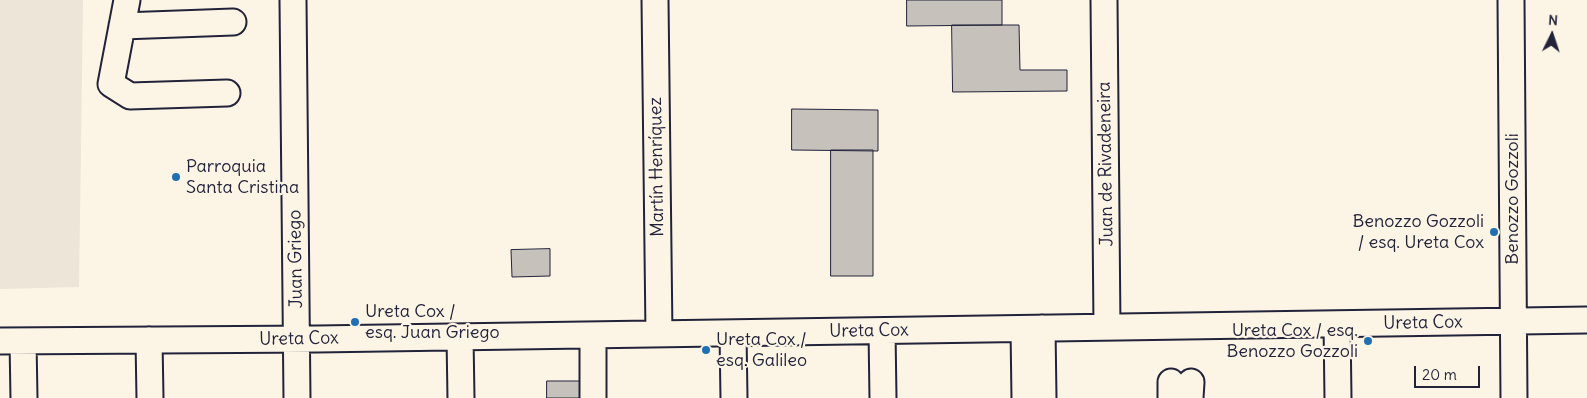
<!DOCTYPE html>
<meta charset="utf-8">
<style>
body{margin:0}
#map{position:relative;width:1587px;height:398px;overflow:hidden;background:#fcf5e5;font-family:Delius,sans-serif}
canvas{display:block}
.north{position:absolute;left:1527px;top:10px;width:50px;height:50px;-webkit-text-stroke:4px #fcf5e5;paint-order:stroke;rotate:4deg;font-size:14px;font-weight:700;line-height:20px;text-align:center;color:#22223b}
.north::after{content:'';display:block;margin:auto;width:18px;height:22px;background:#22223b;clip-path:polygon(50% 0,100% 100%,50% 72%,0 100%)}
.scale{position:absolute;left:1414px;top:366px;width:66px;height:22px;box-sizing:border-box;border:2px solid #22223b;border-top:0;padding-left:6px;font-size:15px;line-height:18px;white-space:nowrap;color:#22223b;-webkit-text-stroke:4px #fcf5e5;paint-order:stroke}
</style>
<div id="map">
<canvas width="1587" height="398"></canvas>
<div class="north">N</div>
<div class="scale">20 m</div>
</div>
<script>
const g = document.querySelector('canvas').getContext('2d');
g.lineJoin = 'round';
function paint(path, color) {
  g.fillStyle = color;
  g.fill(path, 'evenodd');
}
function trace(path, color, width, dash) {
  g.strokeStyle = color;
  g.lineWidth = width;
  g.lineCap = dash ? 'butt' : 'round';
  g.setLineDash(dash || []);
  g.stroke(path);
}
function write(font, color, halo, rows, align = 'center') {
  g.font = font + ' Delius,sans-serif';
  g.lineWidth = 4.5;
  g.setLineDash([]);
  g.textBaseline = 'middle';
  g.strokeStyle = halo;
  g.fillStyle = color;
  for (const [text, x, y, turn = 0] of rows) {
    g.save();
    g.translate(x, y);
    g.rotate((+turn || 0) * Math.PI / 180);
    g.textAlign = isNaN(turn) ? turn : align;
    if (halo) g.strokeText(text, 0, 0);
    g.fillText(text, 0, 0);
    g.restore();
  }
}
paint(new Path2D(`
 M0,0H83L79,287L0,289Z`), '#ece5d8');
const building = new Path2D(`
 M907,0H1002V25L907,26Z
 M952,25H1019L1020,70H1067V91L953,92Z
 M792,109L878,110V151L792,150Z
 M831,150H873V276H831Z
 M550,249V276L512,277L511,250Z
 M547,381H581V398H547Z`);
paint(building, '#c6c1bb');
trace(building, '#22223b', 1);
const minor = new Path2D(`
 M127,0L111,84L130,96L227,93
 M293,0L297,398
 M655,0L659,334
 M1104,0L1107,327
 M1511,0L1514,398
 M122,26L233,22
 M1337,324L1338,398
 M1042,328L1043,398
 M1024,329L1025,398
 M882,331L883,398
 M733,333L734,398
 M593,335V398
 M460,337L461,398
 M149,340L150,398
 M0,341L317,339L1587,320
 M23,341L24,398
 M1171,382V398
 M1190,398L1191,382`);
trace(minor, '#22223b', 29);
trace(minor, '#fcf5e5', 25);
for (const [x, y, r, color] of [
 [176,177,5,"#1f6fb2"],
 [1494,232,5,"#1f6fb2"],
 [355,322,5,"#1f6fb2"],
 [1368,341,5,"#1f6fb2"],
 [706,350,5,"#1f6fb2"]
]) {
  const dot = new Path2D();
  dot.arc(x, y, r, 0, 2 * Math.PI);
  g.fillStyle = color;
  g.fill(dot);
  trace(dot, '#fcf5e5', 2);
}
write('18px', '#22223b', '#fcf5e5', [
 ["Juan de Rivadeneira",1106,164,-91],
 ["Martín Henríquez",657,167,-91],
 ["Benozzo Gozzoli",1513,199,-90],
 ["Juan Griego",296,259,-91],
 ["Ureta Cox",1423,323,-1],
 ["Ureta Cox",869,331,-1],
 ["Ureta Cox",299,339,-1]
]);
write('18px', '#22223b', '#fcf5e5', [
 ["Parroquia",186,167],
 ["Santa Cristina",186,188],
 ["Benozzo Gozzoli",1484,222,"right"],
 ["/ esq. Ureta Cox",1484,243,"right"],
 ["Ureta Cox /",365,312],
 ["esq. Juan Griego",365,333],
 ["Ureta Cox / esq.",1358,331,"right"],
 ["Benozzo Gozzoli",1358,352,"right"],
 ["Ureta Cox /",716,340],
 ["esq. Galileo",716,361]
], 'left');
</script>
